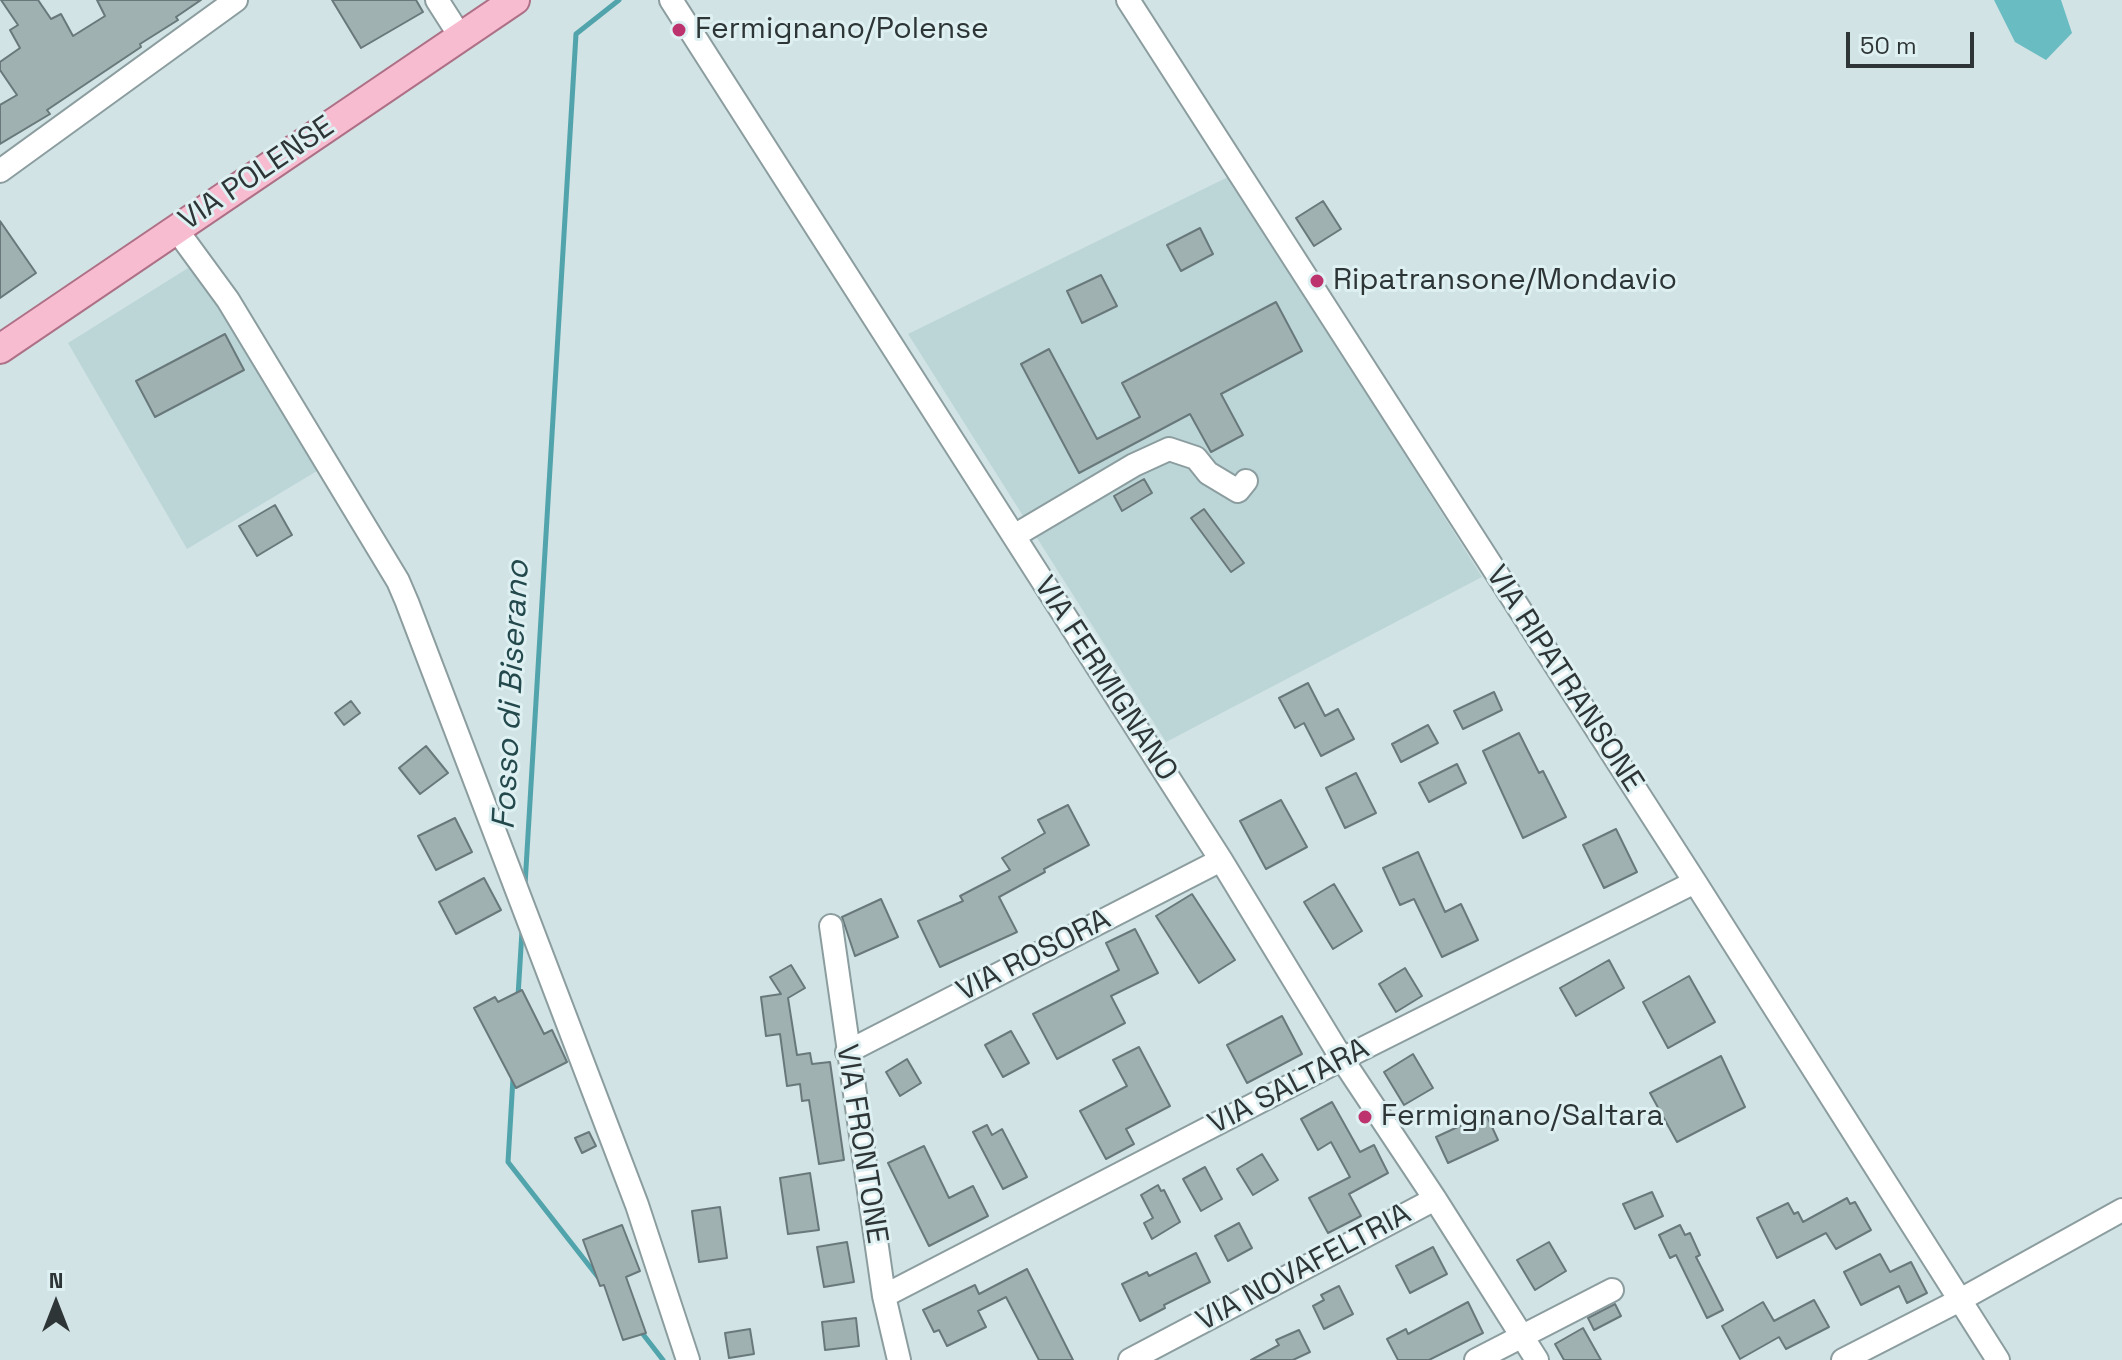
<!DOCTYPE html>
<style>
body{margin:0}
#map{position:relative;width:2122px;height:1360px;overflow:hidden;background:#d1e3e4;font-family:"Space Grotesk",sans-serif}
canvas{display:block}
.north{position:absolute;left:16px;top:1264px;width:80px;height:80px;-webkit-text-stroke:6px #def0f2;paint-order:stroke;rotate:0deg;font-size:22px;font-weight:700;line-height:32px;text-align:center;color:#2e3536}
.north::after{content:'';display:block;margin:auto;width:28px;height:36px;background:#2e3536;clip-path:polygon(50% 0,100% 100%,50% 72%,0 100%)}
.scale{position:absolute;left:1846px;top:32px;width:128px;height:36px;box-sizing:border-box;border:4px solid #2e3536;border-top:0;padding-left:10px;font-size:24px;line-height:28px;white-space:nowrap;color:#2e3536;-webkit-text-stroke:6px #def0f2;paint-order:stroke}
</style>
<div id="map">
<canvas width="2122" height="1360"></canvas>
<div class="north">N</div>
<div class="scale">50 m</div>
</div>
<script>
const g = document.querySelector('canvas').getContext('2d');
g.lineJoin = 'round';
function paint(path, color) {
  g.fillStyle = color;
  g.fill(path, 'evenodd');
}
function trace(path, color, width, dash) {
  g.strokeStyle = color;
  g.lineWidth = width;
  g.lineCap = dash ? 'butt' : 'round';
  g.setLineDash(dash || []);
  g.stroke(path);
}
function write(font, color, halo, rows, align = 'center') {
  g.font = font + ' "Space Grotesk",sans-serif';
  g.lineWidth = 6;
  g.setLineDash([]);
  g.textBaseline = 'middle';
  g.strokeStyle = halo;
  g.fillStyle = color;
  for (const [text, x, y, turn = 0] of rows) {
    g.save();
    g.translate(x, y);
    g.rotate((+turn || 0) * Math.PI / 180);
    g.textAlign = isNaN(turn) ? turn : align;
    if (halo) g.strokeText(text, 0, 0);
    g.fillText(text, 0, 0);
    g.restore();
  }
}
paint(new Path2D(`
 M1230,176L1482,577L1166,742L908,334Z
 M209,255L332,462L187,549L68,343Z`), '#bcd6d8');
paint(new Path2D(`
 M1994,0H2061L2072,33L2046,60L2015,42Z`), '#6abcc3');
trace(new Path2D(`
 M525,885L576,34L619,0
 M518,996L522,931
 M513,1078L508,1162L598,1277
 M639,1329L663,1360`), '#51a4ab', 5);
const building = new Path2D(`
 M1,0H38L51,19L61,14L73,36L105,16L97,0H201L176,17L178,20L140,44L141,47L47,110L50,114L0,144V105L17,95L0,70V62L20,48L10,30L18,25Z
 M332,0H416L423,12L361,48Z
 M1323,201L1341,229L1314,246L1296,218Z
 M0,221L36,273L0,298Z
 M1200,228L1213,254L1181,271L1167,245Z
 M1101,275L1117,306L1082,323L1067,291Z
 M1276,302L1302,351L1221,394L1243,435L1211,452L1190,414L1079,473L1021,364L1049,349L1097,439L1140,417L1122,383Z
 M225,334L244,370L155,417L136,381Z
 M1144,479L1152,493L1122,511L1114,496Z
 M275,505L292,535L257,556L239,526Z
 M1204,509L1244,563L1231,572L1191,518Z
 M1308,683L1325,716L1338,709L1354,739L1321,756L1304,723L1295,728L1279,698Z
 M1494,692L1502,710L1463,729L1454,711Z
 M351,701L360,713L344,725L335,713Z
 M1428,725L1438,743L1401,762L1392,744Z
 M1519,733L1539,773L1543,771L1566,817L1523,838L1483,751Z
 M426,746L448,773L420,794L399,768Z
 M1457,764L1466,783L1429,802L1419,783Z
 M1356,773L1376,813L1345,828L1326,788Z
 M1281,800L1307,847L1266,869L1240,821Z
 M1068,805L1089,845L1044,869L1045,872L999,897L1017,932L940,967L918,921L963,901L960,896L1010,870L1002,858L1045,833L1038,820Z
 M455,818L472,852L436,870L418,836Z
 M1616,829L1637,872L1604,888L1583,845Z
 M1418,852L1445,912L1461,904L1478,940L1442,957L1414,899L1400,905L1383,868Z
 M484,878L501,910L456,934L439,902Z
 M1334,884L1362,931L1333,949L1304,902Z
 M1192,894L1235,960L1199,983L1156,916Z
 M881,899L898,937L855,956L842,917Z
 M1135,929L1158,973L1111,996L1125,1023L1057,1059L1033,1014L1119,970L1106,943Z
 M1609,960L1624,988L1576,1016L1560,988Z
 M791,965L805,988L788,998L797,1055L810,1053L812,1064L830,1062L844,1160L819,1164L809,1100L802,1101L800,1084L787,1086L780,1034L766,1036L761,997L781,994L770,977Z
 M1405,968L1422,996L1396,1012L1379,984Z
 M1689,976L1715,1022L1668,1048L1643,1002Z
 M522,990L544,1034L552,1030L567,1062L516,1088L474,1008L495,997L498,1002Z
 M1282,1016L1302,1054L1247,1083L1227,1045Z
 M1011,1031L1029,1063L1003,1077L985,1045Z
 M1139,1047L1170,1106L1126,1129L1134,1144L1106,1159L1080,1111L1127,1086L1113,1060Z
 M1413,1054L1433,1088L1404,1105L1384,1072Z
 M1721,1056L1745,1107L1677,1142L1650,1093Z
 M907,1059L921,1083L900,1096L886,1072Z
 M1332,1102L1360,1152L1374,1145L1388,1173L1349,1194L1361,1216L1328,1233L1309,1198L1350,1177L1331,1142L1318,1150L1301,1119Z
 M1486,1114L1498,1140L1448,1163L1436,1137Z
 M987,1125L992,1135L1002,1129L1027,1177L1003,1189L973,1132Z
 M589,1132L596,1146L582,1153L575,1138Z
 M924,1146L949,1198L973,1186L988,1216L929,1246L888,1163Z
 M1262,1154L1278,1180L1253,1195L1237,1169Z
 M1205,1167L1222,1199L1201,1211L1183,1179Z
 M810,1173L819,1230L788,1234L780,1178Z
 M1158,1185L1161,1191L1164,1190L1180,1222L1152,1239L1144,1223L1153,1218L1141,1195Z
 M1652,1192L1663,1216L1635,1229L1623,1204Z
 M1847,1198L1850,1204L1855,1202L1871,1230L1836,1249L1826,1233L1777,1258L1757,1218L1788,1203L1794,1214L1798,1212L1803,1222Z
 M720,1207L727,1258L699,1262L692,1211Z
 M1239,1223L1252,1248L1228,1261L1215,1236Z
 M622,1225L640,1271L626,1277L646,1333L623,1340L604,1285L600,1286L583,1240Z
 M1680,1225L1685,1235L1690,1233L1700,1255L1696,1257L1723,1310L1707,1318L1676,1255L1670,1258L1659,1235Z
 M847,1242L854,1282L824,1287L817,1247Z
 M1549,1242L1566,1271L1535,1290L1517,1260Z
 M1433,1247L1447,1274L1410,1293L1396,1266Z
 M1196,1253L1210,1282L1164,1305L1165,1308L1140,1321L1122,1284L1147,1272L1149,1276Z
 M1880,1254L1890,1272L1911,1262L1927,1293L1907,1303L1899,1286L1861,1305L1844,1272Z
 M1027,1269L1073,1360H1039L1006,1297L978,1311L986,1327L947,1346L939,1330L934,1332L923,1310L975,1285L979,1294Z
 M1339,1286L1353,1314L1324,1329L1313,1306L1324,1300L1321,1295Z
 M1814,1300L1829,1327L1786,1349L1779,1337L1740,1359L1722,1326L1763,1302L1774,1321Z
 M1468,1302L1483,1333L1429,1360H1398L1387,1339L1406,1329L1408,1334Z
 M1615,1304L1621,1316L1594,1330L1588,1318Z
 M856,1318L859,1346L825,1350L822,1322Z
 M1583,1328L1601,1360H1564L1555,1344Z
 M750,1329L754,1354L729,1358L725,1333Z
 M1299,1330L1310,1352L1293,1360H1251L1279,1345L1276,1340Z`);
paint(building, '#a0b1b2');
trace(building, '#69797b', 2);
const minor = new Path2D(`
 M437,0L460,36
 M671,0L1221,860L1342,1059L1435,1199L1537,1360
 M1128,0L1695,882L1998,1360
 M0,171L236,0
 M176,229L228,300L398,581L407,602L637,1205L688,1360
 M1014,536L1134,465L1169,449L1196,458L1208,473L1238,491L1246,481
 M831,926L884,1296L899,1360
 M847,1052L1221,860
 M884,1296L1342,1059L1695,882
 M1130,1360L1435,1199
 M1476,1360L1612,1290
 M1843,1360L1960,1300L2122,1210`);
const major = new Path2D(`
 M0,349L515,0`);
trace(minor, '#8c9d9f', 26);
trace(major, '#ae7086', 32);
trace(minor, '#fff', 22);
trace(major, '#f8bcd0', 28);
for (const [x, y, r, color] of [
 [679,30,8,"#bd336e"],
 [1317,281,8,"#bd336e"],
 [1365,1117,8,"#bd336e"]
]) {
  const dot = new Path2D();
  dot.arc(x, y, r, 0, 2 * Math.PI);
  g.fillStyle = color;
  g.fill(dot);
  trace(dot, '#def0f2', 3);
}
write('30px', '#2e3536', '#def0f2', [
 ["Fermignano/Polense",695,30],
 ["Ripatransone/Mondavio",1333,281],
 ["Fermignano/Saltara",1381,1117]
], 'left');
write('30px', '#2e3536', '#def0f2', [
 ["VIA POLENSE",257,174,-34],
 ["VIA FERMIGNANO",1105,679,57],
 ["VIA RIPATRANSONE",1564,679,57],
 ["VIA ROSORA",1034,956,-27],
 ["VIA SALTARA",1289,1087,-27],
 ["VIA FRONTONE",861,1144,81],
 ["VIA NOVAFELTRIA",1304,1268,-28]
]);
write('italic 32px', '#23494d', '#def0f2', [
 ["Fosso di Biserano",512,695,-87]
]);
</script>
